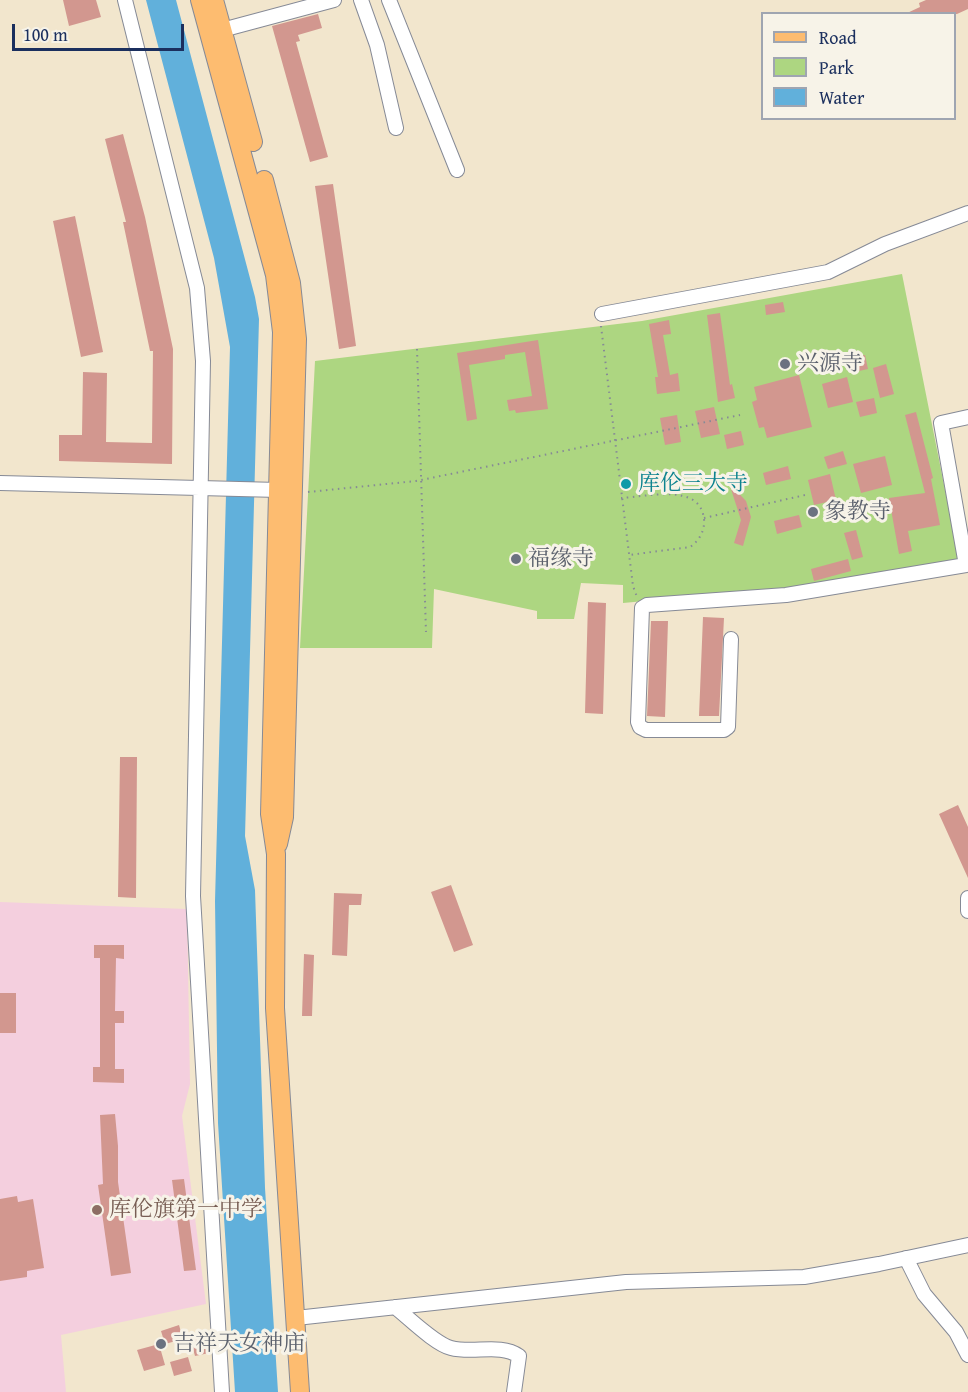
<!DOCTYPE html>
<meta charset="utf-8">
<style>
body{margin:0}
#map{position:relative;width:968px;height:1392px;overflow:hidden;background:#f2e6cd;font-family:"Gentium Book Plus",serif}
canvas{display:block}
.legend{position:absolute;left:761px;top:12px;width:195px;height:108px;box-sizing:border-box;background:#f7f3e8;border:2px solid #9fa5b1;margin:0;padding:8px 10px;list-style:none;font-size:18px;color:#1b2f5e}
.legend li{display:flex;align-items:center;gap:12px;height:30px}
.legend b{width:30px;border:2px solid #9fa5b1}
.scale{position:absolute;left:12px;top:24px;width:172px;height:27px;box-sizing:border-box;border:3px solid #1b2f5e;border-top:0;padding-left:8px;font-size:18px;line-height:21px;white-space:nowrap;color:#1b2f5e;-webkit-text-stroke:4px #f7f3e8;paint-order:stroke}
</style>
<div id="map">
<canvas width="968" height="1392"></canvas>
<ul class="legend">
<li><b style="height:8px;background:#fdbc70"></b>Road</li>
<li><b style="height:16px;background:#add681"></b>Park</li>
<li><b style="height:16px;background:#61b0db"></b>Water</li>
</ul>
<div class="scale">100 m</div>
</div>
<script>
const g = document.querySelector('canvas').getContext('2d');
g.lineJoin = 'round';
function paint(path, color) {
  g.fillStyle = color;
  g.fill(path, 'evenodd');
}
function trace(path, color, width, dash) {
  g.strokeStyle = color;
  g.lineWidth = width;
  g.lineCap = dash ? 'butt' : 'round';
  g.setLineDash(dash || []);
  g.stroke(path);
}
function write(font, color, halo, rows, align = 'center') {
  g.font = font + ' "Gentium Book Plus","Noto Serif SC",serif';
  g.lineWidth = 6;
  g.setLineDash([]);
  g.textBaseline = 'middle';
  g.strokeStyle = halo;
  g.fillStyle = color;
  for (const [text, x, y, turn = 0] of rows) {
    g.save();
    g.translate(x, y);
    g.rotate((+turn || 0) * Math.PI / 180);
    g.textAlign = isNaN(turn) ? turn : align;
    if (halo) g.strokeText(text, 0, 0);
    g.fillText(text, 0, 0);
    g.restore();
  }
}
paint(new Path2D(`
 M0,902L187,909L190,1084L182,1116L206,1304L61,1335L66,1392H0Z`), '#f4cfde');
paint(new Path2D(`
 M902,274L959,560L818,585L623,603V585L581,583L574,619H537V611L434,589L432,648H300L315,361L642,321Z`), '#add681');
paint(new Path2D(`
 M146,0H176L255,297L259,319L245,836L255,890L265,1188L278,1392H235L218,1123L215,901L230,347L214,258Z`), '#61b0db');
paint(new Path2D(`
 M63,0H96L101,17L69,26Z
 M926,0H968V9L957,14H905L920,7L919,3Z
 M318,14L322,28L298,35L300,41L296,42L328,157L310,162L272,26Z
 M123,134L145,217L173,349L172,464L59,461V435H82L83,372L107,373L106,442L152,443L153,351H150L123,222H126L105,139Z
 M333,184L356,346L339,349L315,186Z
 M75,216L103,352L81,357L53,221Z
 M783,302L785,312L766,315L765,305Z
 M720,313L730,385L732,384L735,398L718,402L707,315Z
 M669,320L671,334L663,335L670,375L678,373L680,391L657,394L655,377H658L649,324Z
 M538,340L548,409L516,413L515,410L509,411L507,400L532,396L525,352L505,355V359L469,365L477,419L467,421L457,353Z
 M865,355L868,369L850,373L847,359Z
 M886,364L894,394L880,398L873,368Z
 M799,375L812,427L767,438L764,427L759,428L752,402L757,400L754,387Z
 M847,377L853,402L828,408L822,384Z
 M874,398L877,413L860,417L856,402Z
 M714,407L720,434L701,438L695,411Z
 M916,412L933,478L931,479L940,525L908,531L912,551L899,554L889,498L925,493L905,415Z
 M677,415L681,442L665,445L660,418Z
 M741,431L744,445L727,449L724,435Z
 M843,451L847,464L828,469L824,457Z
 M885,456L892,485L861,493L853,464Z
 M788,466L791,479L766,485L763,473Z
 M830,474L836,500L814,505L808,480Z
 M729,483L746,501L751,517L743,546L734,543L741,520Z
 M855,500L859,511L839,517L836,505Z
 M799,515L802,527L777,534L774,521Z
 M856,530L863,557L852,560L844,533Z
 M848,559L851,571L814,581L811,569Z
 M588,602L606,603L603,714L585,713Z
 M703,617L724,618L719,716H699Z
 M651,621H668L665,717L647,716Z
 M120,757H137L136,898L118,897Z
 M958,805L968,827V878L939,814Z
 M451,885L473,945L454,952L431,892Z
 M334,893L362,894L361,905H349L347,956L332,955Z
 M94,945H124V959L116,958L115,1011H124V1023H115V1069H124V1083L93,1082V1067H100V958H94Z
 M304,954L314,955L312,1016H302Z
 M0,993H16V1033H0Z
 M115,1114L118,1146V1182L131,1273L111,1276L98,1185L103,1184L100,1115Z
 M184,1179L196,1270L184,1271L172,1180Z
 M17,1196L18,1202L33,1199L44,1268L27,1271V1277L0,1281V1199Z
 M179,1325L183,1339L165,1344L161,1331Z
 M204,1333L209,1353L195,1356L190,1338Z
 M159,1344L165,1365L144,1371L137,1350Z
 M188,1357L192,1371L174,1376L170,1362Z`), '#d2978f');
const minor = new Path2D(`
 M125,0L197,288L203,361L193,896L222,1392
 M361,0L377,45L396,128
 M389,0L457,170
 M222,30L334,0
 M602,314L828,272L885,244L968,213
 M0,483L279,490
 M731,639L728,727L724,730H646L640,727L638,722L642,608L647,605L786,595L966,565L941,423L968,417
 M968,898V911
 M906,1258L924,1294L956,1332L968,1355
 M395,1307C409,1318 435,1344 451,1348C473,1354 500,1343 519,1356L514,1392
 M296,1318L626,1282L804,1277L879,1264L968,1245`);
const major = new Path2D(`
 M200,0L275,275L282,332L270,814L276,854L275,1008L300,1392
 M214,0L253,142
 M264,180L291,283L297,339L284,817L278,844`);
trace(minor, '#868a96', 16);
trace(major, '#868a96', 20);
trace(new Path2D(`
 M601,326L633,586L637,597
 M417,349L426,632
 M308,492L416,481L740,415
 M621,498C646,497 700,482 704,519C705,531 699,541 690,547L629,555
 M704,518L805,495`), '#868a96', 2, [1.5, 4.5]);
trace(minor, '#fff', 14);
trace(major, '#fdbc70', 18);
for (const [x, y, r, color] of [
 [785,364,6,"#6b7280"],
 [626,484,6,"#0f9aa8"],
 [813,512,6,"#6b7280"],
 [516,559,6,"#6b7280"],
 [97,1210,6,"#8d6e63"],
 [161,1344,6,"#6b7280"]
]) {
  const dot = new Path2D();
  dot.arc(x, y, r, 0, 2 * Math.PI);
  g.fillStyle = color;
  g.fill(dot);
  trace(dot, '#f7f3e8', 2);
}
write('22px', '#5b616d', '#f7f3e8', [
 ["兴源寺",797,364],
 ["象教寺",825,512],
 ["福缘寺",528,559],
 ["吉祥天女神庙",173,1344]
], 'left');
write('22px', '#0d838f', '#f7f3e8', [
 ["库伦三大寺",638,484]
], 'left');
write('22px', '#785e54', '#f7f3e8', [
 ["库伦旗第一中学",109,1210]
], 'left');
</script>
